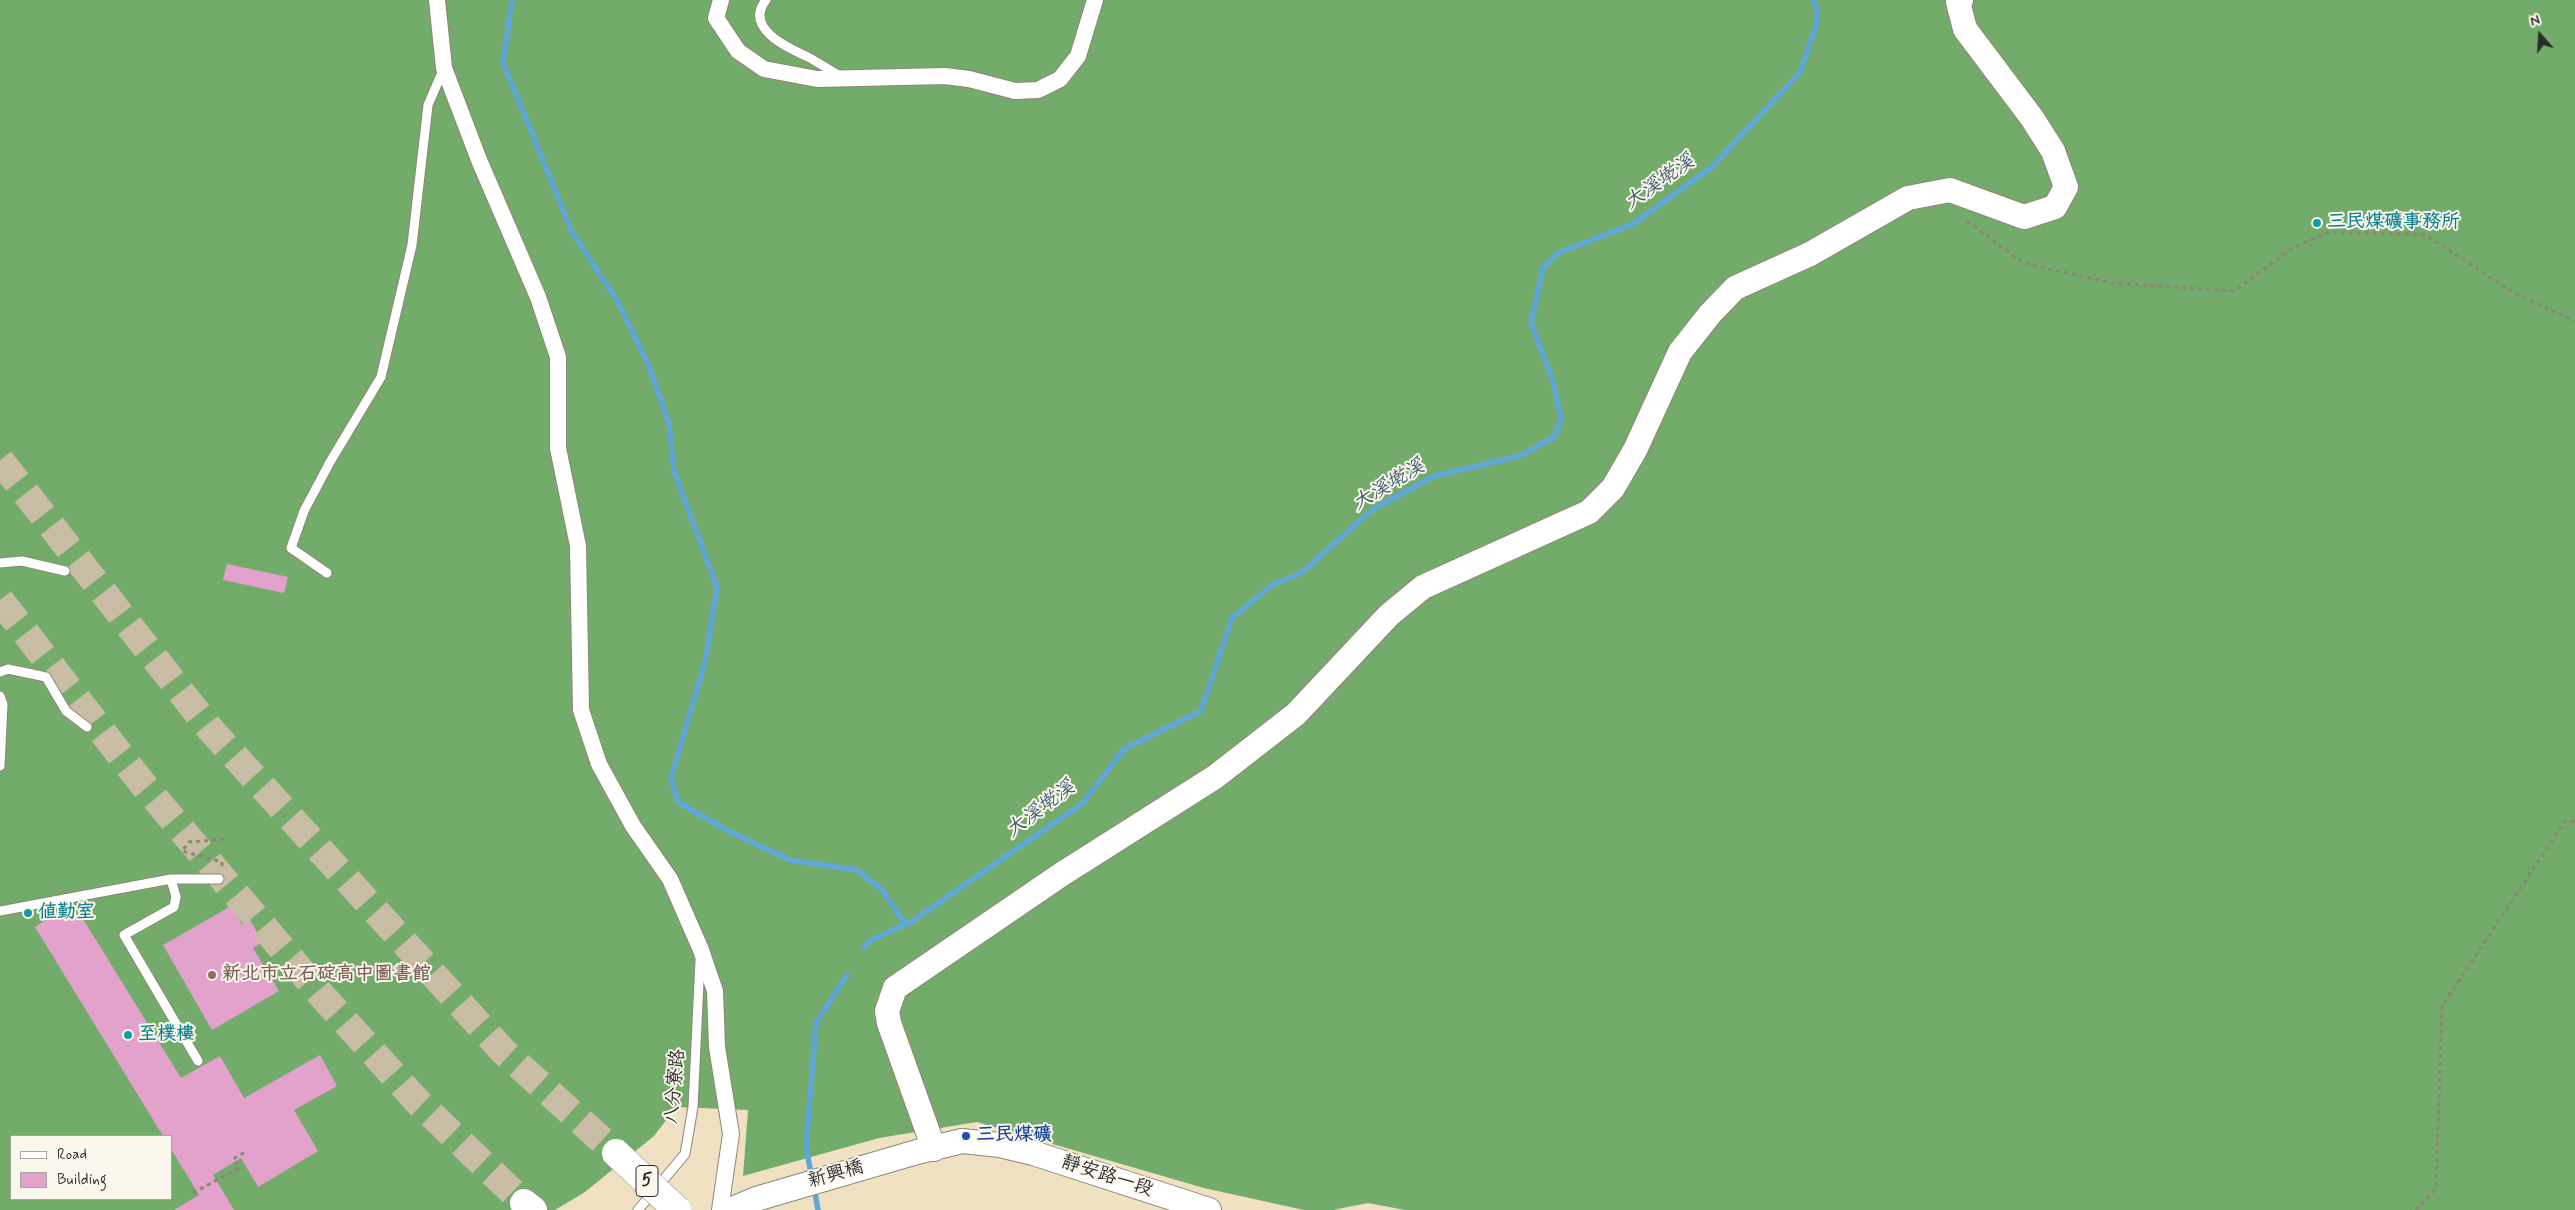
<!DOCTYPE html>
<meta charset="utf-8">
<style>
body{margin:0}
#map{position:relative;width:2575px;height:1210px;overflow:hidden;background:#f1e1c3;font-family:Mynerve,sans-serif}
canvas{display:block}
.legend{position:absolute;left:10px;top:1135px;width:162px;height:65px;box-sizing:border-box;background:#fbf7ec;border:1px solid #a8a59f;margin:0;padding:6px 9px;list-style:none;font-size:15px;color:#2b2b2b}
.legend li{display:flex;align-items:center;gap:10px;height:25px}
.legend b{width:25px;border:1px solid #a8a59f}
.north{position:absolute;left:2515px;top:10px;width:50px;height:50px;-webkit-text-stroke:4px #fbf7ec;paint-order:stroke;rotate:341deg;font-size:14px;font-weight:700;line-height:20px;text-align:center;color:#2b2b2b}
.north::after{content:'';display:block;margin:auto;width:18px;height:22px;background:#2b2b2b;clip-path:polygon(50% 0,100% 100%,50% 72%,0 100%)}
</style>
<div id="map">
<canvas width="2575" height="1210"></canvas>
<ul class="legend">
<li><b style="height:6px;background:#fff"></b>Road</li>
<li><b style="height:14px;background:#e3a2cc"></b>Building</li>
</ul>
<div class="north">N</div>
</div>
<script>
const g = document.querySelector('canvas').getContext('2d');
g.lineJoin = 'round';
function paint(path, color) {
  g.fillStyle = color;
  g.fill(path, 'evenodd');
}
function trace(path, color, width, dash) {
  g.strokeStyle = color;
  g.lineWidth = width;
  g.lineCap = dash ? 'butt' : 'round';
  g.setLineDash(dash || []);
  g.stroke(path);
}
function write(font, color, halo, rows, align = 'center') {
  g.font = font + ' Mynerve,"LXGW WenKai TC",sans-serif';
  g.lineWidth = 4;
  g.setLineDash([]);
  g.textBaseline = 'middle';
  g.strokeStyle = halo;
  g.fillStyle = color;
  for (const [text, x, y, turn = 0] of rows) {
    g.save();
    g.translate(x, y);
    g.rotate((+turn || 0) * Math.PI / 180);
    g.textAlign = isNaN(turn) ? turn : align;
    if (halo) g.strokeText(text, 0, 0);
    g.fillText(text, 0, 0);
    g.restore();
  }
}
paint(new Path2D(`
 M0,0H2575V1210H1405L1368,1203L1333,1210H1304L1204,1188L977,1122L879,1138L743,1176L748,1110L676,1107L654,1136L585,1192L555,1210H0ZM11,1136H171V1199H11Z`), '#72ab6a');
trace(new Path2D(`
 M512,0L503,62L572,232L618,302L649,366L669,424L674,471L717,587L705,662L671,778L678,802L730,832L790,860L857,870L883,891L905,924
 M864,948L869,941L911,922L1083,803L1124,749L1201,711L1232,618L1272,585L1301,573L1372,510L1434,476L1520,456L1554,437L1561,419L1553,381L1531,323L1543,268L1558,253L1633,224L1712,167L1800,72L1816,26L1817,10L1813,0
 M812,1178L806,1148L816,1023L847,975
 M814,1187L818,1210`), '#5ea7d6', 5.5);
paint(new Path2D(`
 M227,564L288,577L284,593L223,580Z
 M231,906L242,925L250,920L263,942L253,948L279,991L212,1030L163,945Z
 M67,907L74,918L80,914L181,1078L220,1056L244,1098L320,1055L337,1086L294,1110L318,1151L258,1187L241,1158L213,1175L234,1210H174L199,1195L171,1149V1136H163L35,927Z`), '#e3a2cc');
trace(new Path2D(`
 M0,460L210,729L503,1051L616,1153
 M0,600L142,783L323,997L416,1100L524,1203`), '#c9bda5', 28, [28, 14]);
const lane = new Path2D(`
 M766,0C743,29 790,49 810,58C820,64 830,70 840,76
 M0,563L22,561L65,571
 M327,573L291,548L304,511L330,462L381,377L412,245L428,105L444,68
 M0,672L8,669L46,677L66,711L87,727
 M0,696L3,704L0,766
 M171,879H219
 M0,911L171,879L176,897L174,907L124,935L198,1061
 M638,1210L685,1154L693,1107L700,961`);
const street = new Path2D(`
 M437,0L444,68L479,160L538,297L558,357V448L578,546L581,710L599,764L633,826L670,879L701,950L715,991L717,1047L731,1134L720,1210
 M721,0L716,18L738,51L764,69L817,79L945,76L969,79L1015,91L1038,90L1060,79L1078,56L1095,0`);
const secondary = new Path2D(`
 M934,1149L889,1023L887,1011L895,988L1062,874L1215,777L1296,714L1389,615L1423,587L1589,512L1613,488L1635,450L1680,352L1710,314L1735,288L1810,254L1908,198L1950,190L2024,217L2055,207L2066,187L2053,151L2032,118L1965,29L1958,2L1961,0
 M730,1210L756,1199L917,1152L962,1141L1000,1145L1033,1153L1209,1210`);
const highway = new Path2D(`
 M524,1203L533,1210`);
trace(lane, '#8e8677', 11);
trace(street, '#8e8677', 18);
trace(secondary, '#8e8677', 26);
trace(highway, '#8e8677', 29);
trace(new Path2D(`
 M1967,221L2023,263L2112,283L2234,291L2294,247L2329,232L2426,235L2514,293L2575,321
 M222,866V862L182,851L189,842L227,839
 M193,1193L239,1168L233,1159L245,1152
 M2416,1210L2436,1189L2442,1006L2565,821H2575`), '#8e8677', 3, [4, 4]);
trace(lane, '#fff', 9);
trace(street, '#fff', 16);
trace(secondary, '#fff', 24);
trace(highway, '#fff', 28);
const highwayBridge = new Path2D(`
 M616,1153L677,1210`);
trace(highwayBridge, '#8e8677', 29, []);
trace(highwayBridge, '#fff', 28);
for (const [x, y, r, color] of [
 [2317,223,5,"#0f9aa8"],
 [28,913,5,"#0f9aa8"],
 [212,975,5,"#8d6e63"],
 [128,1035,5,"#0f9aa8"],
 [966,1136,5,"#1a4fb4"]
]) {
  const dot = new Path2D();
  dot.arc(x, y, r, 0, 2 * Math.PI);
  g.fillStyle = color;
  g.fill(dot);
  trace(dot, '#fbf7ec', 2);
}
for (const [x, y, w] of [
 [647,1181,22]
]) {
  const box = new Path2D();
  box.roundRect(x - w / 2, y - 15.5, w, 31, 4);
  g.fillStyle = '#fbf7ec';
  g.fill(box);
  trace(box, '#2b2b2b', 1);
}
write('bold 18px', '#2b2b2b', null, [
 ["5",647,1181]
]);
write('bold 19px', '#0d838f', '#fbf7ec', [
 ["三民煤礦事務所",2327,223],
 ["值勤室",38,913],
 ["至樸樓",138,1035]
], 'left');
write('bold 19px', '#785e54', '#fbf7ec', [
 ["新北市立石碇高中圖書館",222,975]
], 'left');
write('19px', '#2b2b2b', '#fbf7ec', [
 ["八分寮路",676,1087,-85],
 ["新興橋",836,1175,-16],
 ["靜安路一段",1107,1177,18]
]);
write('bold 19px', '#164399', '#fbf7ec', [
 ["三民煤礦",976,1136]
], 'left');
write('italic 20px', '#3f5d6f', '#fbf7ec', [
 ["大溪墘溪",1660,183,-35],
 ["大溪墘溪",1389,486,-31],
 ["大溪墘溪",1041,810,-37]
]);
</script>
